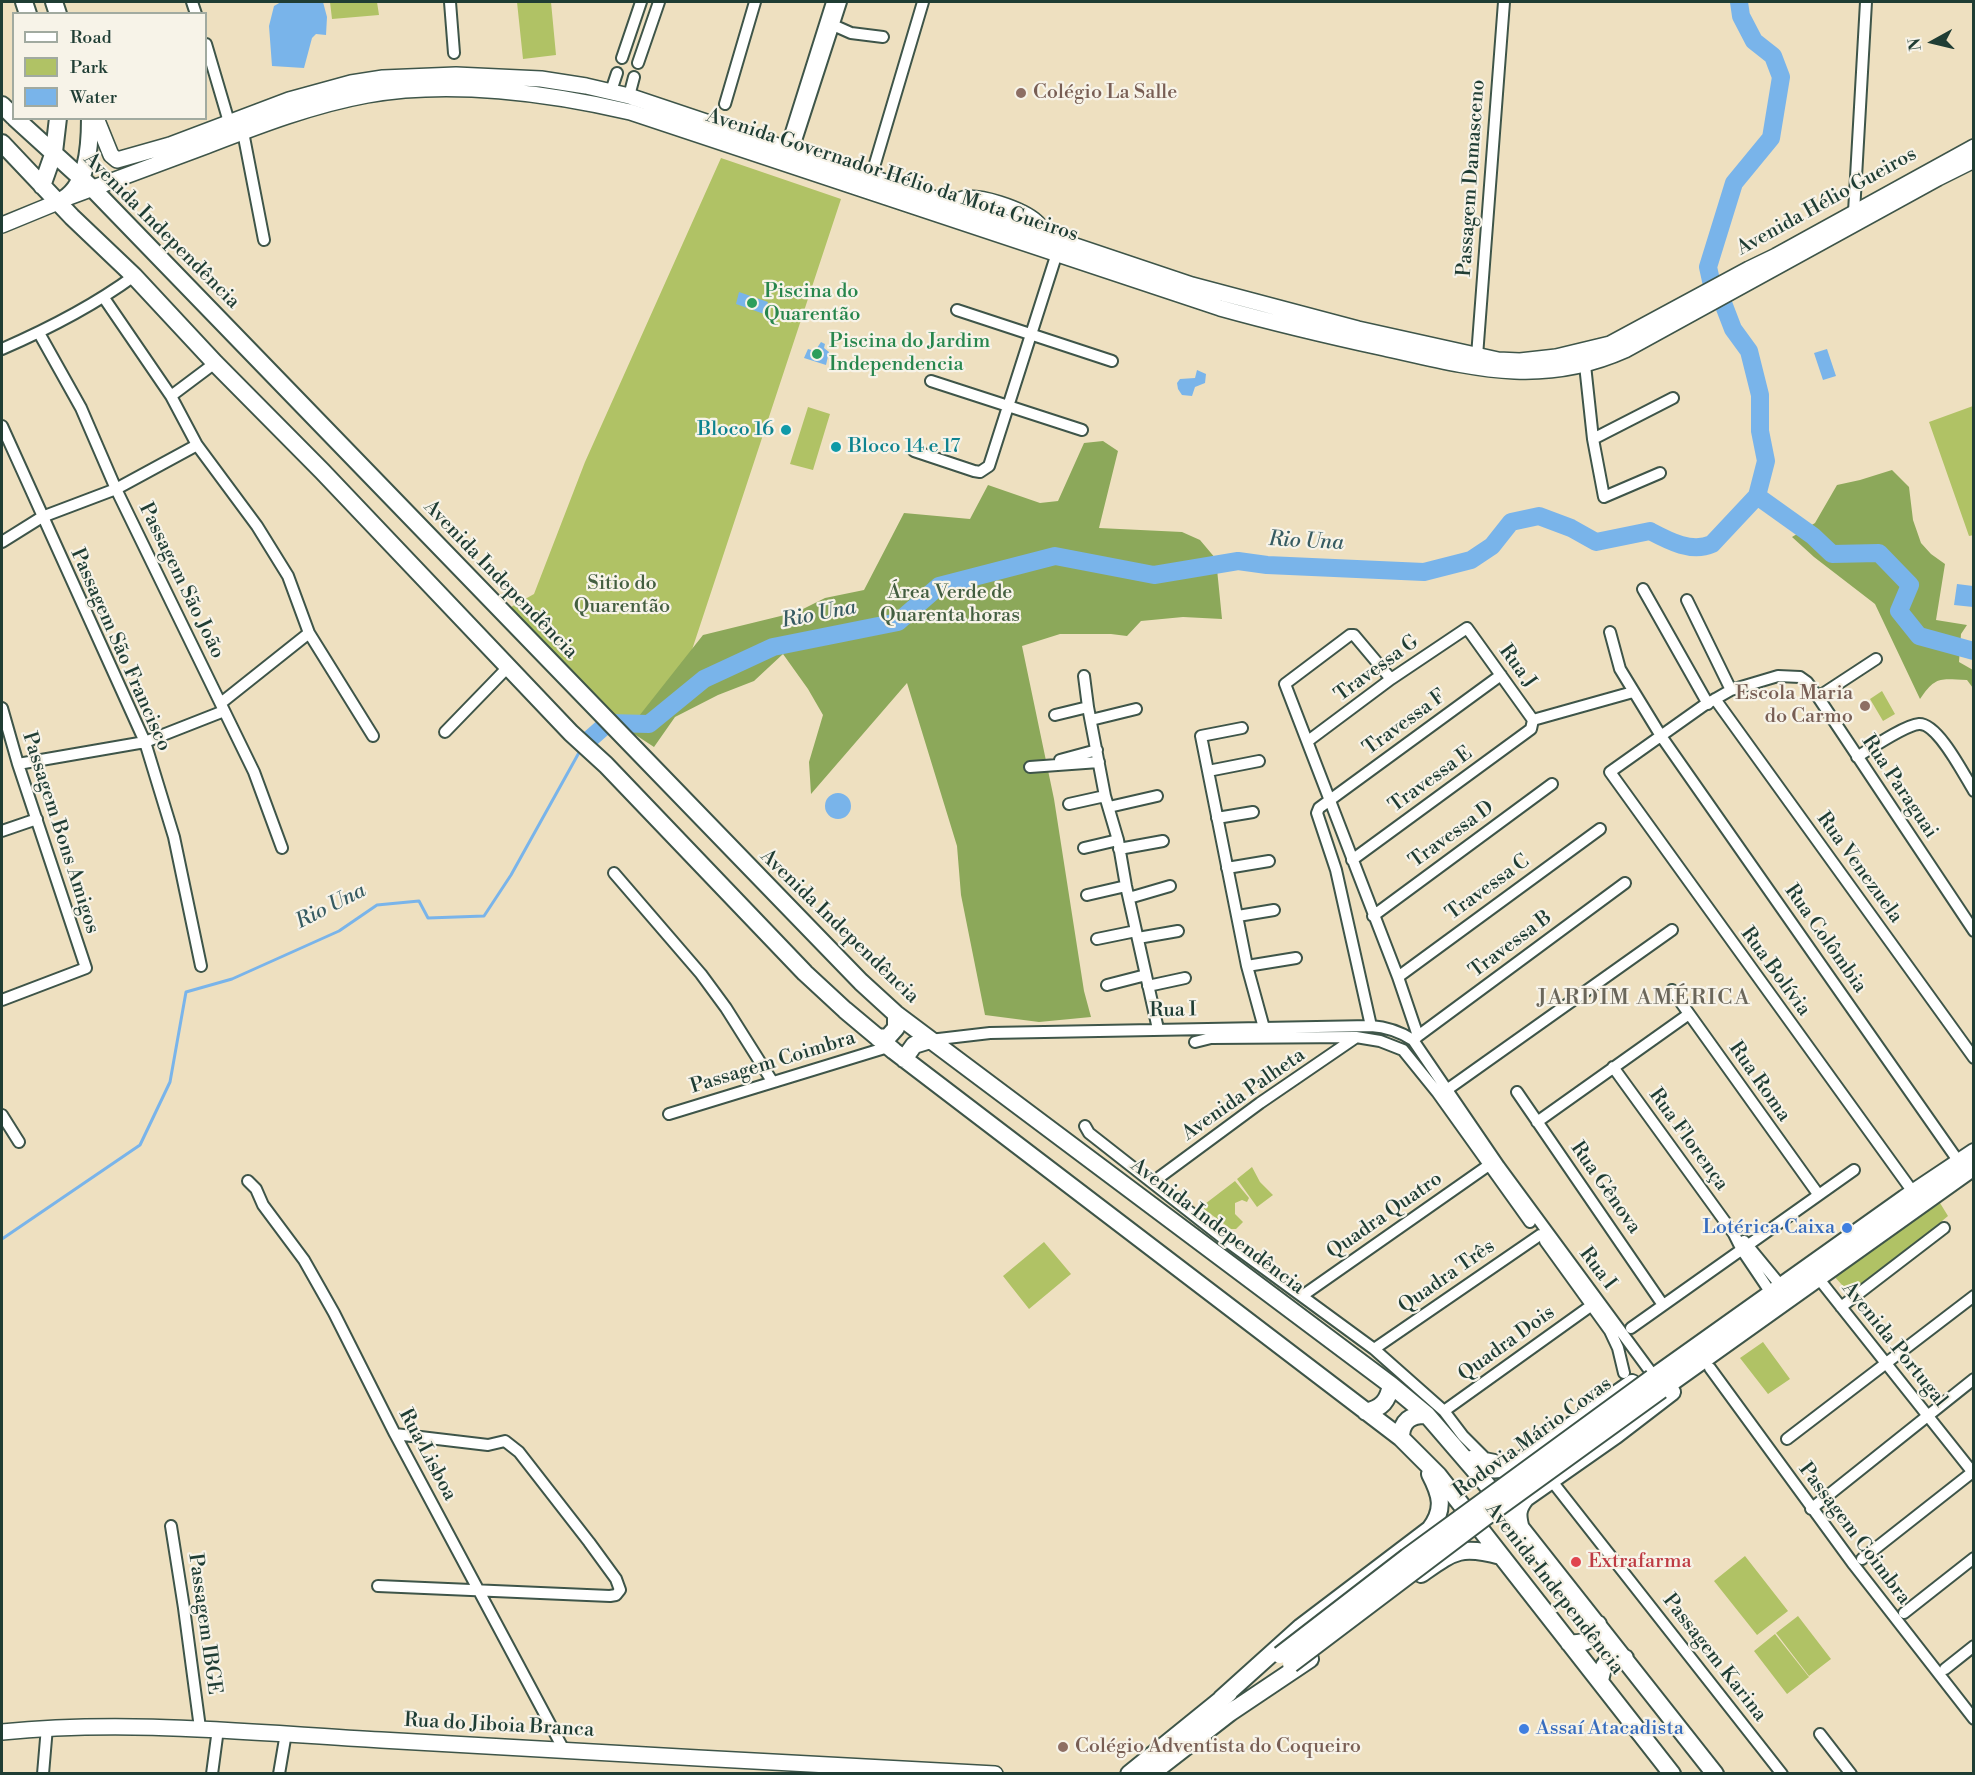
<!DOCTYPE html>
<meta charset="utf-8">
<style>
body{margin:0}
#map{position:relative;width:1975px;height:1775px;overflow:hidden;background:#eee0c0;font-family:"Libre Bodoni",serif}
canvas{display:block}
.frame{position:absolute;inset:0;border:3px solid #1f3d34;pointer-events:none}
.legend{position:absolute;left:12px;top:12px;width:195px;height:108px;box-sizing:border-box;background:#f7f3e8;border:2px solid #a1aaa0;margin:0;padding:8px 10px;list-style:none;font-size:18px;color:#1f3d34}
.legend li{display:flex;align-items:center;gap:12px;height:30px}
.legend b{width:30px;border:2px solid #a1aaa0}
.north{position:absolute;left:1903px;top:12px;width:60px;height:60px;-webkit-text-stroke:4px #f7f3e8;paint-order:stroke;rotate:262deg;font-size:16px;font-weight:700;line-height:24px;text-align:center;color:#1f3d34}
.north::after{content:'';display:block;margin:auto;width:21px;height:27px;background:#1f3d34;clip-path:polygon(50% 0,100% 100%,50% 72%,0 100%)}
</style>
<div id="map">
<canvas width="1975" height="1775"></canvas>
<div class="frame"></div>
<ul class="legend">
<li><b style="height:8px;background:#fff"></b>Road</li>
<li><b style="height:16px;background:#b0c265"></b>Park</li>
<li><b style="height:16px;background:#79b4ea"></b>Water</li>
</ul>
<div class="north">N</div>
</div>
<script>
const g = document.querySelector('canvas').getContext('2d');
g.lineJoin = 'round';
function paint(path, color) {
  g.fillStyle = color;
  g.fill(path, 'evenodd');
}
function trace(path, color, width, dash) {
  g.strokeStyle = color;
  g.lineWidth = width;
  g.lineCap = dash ? 'butt' : 'round';
  g.setLineDash(dash || []);
  g.stroke(path);
}
function write(font, color, halo, rows, align = 'center') {
  g.font = font + ' "Libre Bodoni",serif';
  g.lineWidth = 4.5;
  g.setLineDash([]);
  g.textBaseline = 'middle';
  g.strokeStyle = halo;
  g.fillStyle = color;
  for (const [text, x, y, turn = 0] of rows) {
    g.save();
    g.translate(x, y);
    g.rotate((+turn || 0) * Math.PI / 180);
    g.textAlign = isNaN(turn) ? turn : align;
    if (halo) g.strokeText(text, 0, 0);
    g.fillText(text, 0, 0);
    g.restore();
  }
}
paint(new Path2D(`
 M330,2H377L379,15L332,19Z
 M517,2H551L556,55L523,59Z
 M721,158L841,199L683,677L650,716L614,715L511,607L534,594L585,462Z
 M1973,406L1974,535L1969,536L1929,422Z
 M808,407L830,414L813,470L790,464Z
 M1882,691L1895,714L1883,721L1870,699Z
 M1252,1167L1260,1182L1273,1195L1257,1207L1237,1179Z
 M1235,1181L1249,1198L1247,1202L1242,1200L1235,1203V1214L1243,1222L1236,1229H1231L1201,1207Z
 M1940,1203L1948,1216L1852,1296L1833,1275Z
 M1044,1242L1071,1274L1029,1309L1003,1276Z
 M1763,1342L1790,1379L1768,1394L1740,1358Z
 M1745,1556L1788,1611L1757,1635L1714,1581Z
 M1798,1616L1831,1659L1809,1676L1776,1633Z
 M1775,1634L1809,1677L1787,1694L1754,1651Z`), '#b0c265');
paint(new Path2D(`
 M1103,441L1118,451L1099,528L1182,532L1200,540L1216,559L1222,619L1183,617L1141,621L1127,636L1111,634H1060L1022,646L1054,799L1084,991L1091,1017L1039,1022L985,1015L961,895L957,846L907,683L811,794L809,762L823,715L808,689L783,654L754,681L718,695L675,717L654,747L628,730L703,635L797,612L825,598L864,590L904,513L970,519L988,485L1040,503L1058,501L1084,443Z
 M1892,470L1909,487L1913,520L1921,543L1931,554L1945,564L1936,620L1967,625L1961,634L1959,662L1973,670V688L1967,680C1941,679 1936,675 1920,699L1875,604L1814,557L1792,537L1815,523L1837,485L1860,480Z`), '#8ca85a');
paint(new Path2D(`
 M281,2H323L327,17L326,35L316,34L312,38L304,68L272,66L269,26L274,6Z
 M739,292L768,302L764,314L736,304Z
 M821,342L825,344L824,348L829,352L826,365L804,358L808,349L818,352L817,348Z
 M1827,349L1836,376L1823,380L1814,353Z
 M1197,370L1206,374L1205,383L1195,387L1192,396L1182,395L1178,389L1177,383L1180,379L1195,378Z
 M1957,584L1973,586V607L1954,605Z
 M825 806a13 13 0 1 1 26 0a13 13 0 1 1-26 0Z`), '#79b4ea');
trace(new Path2D(`
 M2,1239L140,1145L170,1082L186,992L232,979L339,931L377,905L419,901L428,918L484,916L511,875L581,749`), '#79b4ea', 3);
trace(new Path2D(`
 M1739,2L1741,16L1754,41L1773,56L1781,77L1771,138L1734,183L1708,267L1712,285L1723,303L1733,329L1749,351L1760,395V431L1766,461L1757,496
 M583,745L608,723L649,724L704,679L773,647L898,622L939,586L1055,556L1154,575L1238,561L1267,565L1424,572L1471,560L1492,546L1511,522L1539,516L1571,528L1596,542L1650,531C1669,541 1691,553 1712,544L1757,496L1813,536L1832,554L1879,553L1910,585L1899,611L1919,636L1974,651`), '#79b4ea', 18);
const street = new Path2D(`
 M192,2L196,14
 M450,2L454,53
 M833,25L851,33L883,37
 M206,44L229,122
 M622,58L641,2
 M638,63L659,2
 M611,91L617,73
 M629,96L634,77
 M725,104L755,2
 M243,132L264,240
 M786,148L832,2
 M793,150L841,2
 M871,177L923,2
 M1854,212L1866,2
 M104,298L171,396L197,445L257,526L288,576L309,633L373,736
 M957,310L1112,361
 M39,333L81,408L116,489L254,772L282,848
 M2,349C48,329 93,306 134,276
 M1477,356L1504,2
 M1585,365L1593,439L1604,497L1660,473
 M931,381L1082,430
 M171,396L215,363
 M2,426L145,742L174,837L201,966
 M1593,439L1673,398
 M914,451L974,471L980,472L989,466L1057,253
 M2,542L42,517L116,489L197,445
 M1643,589L1708,704
 M1687,600L1731,690
 M1610,632L1620,669L1661,736L1959,1162
 M1084,676L1088,707L1105,796L1118,840L1126,886L1158,1029
 M1391,679L1354,635H1350L1285,684L1398,977L1418,1036L1413,1040
 M1818,697L1876,659
 M1715,699L1974,1058
 M221,703L309,633
 M2,708L18,764L86,968L2,1000
 M1055,715L1088,707
 M1091,720L1136,709
 M1533,720L1633,692
 M1242,728L1201,736L1247,966L1264,1028
 M445,732L509,666
 M1308,741L1391,679L1467,628L1533,720L1531,729L1352,860
 M1857,757C1870,749 1905,725 1919,724C1938,723 1964,775 1974,791
 M1060,760L1097,750
 M18,764L145,742L224,711
 M1030,767L1099,762
 M1208,771L1259,761
 M1069,804L1105,796
 M1109,807L1157,796
 M1217,818L1253,812
 M2,831L37,819
 M1084,848L1118,840
 M1119,849L1163,841
 M1227,868L1269,861
 M614,873L701,974L726,1008L772,1081
 M1087,895L1126,886
 M1129,898L1170,886
 M1238,916L1274,910
 M1373,916L1552,784
 M1138,938L1178,931
 M1097,939L1136,931
 M1247,966L1296,958
 M1398,977L1600,829
 M1107,985L1146,975
 M1148,986L1185,978
 M1672,990L1818,1194
 M1371,1026L1336,870L1317,813L1319,808L1501,675
 M1418,1036L1625,883
 M930,1040L990,1033L1371,1026C1387,1027 1399,1031 1413,1040L1499,1166L1650,1371
 M1195,1042L1211,1038L1356,1037L1380,1041L1403,1050L1437,1092L1530,1222
 M1613,1067L1734,1234L1742,1250L1771,1293
 M1448,1089L1672,930
 M1517,1092L1663,1305
 M669,1114L888,1047
 M2,1115L19,1142
 M1537,1122L1689,1014
 M1085,1126L1089,1133L1228,1242L1374,1349L1444,1411L1463,1436L1485,1458L1495,1460
 M248,1181L256,1189L263,1205L304,1260L334,1313L395,1434L565,1752
 M1153,1182L1260,1103L1355,1038
 M1913,1192L1610,772L1703,706L1731,690L1778,676L1800,677L1807,682L1818,697L1974,931
 M1545,1241L1610,1331L1618,1348L1624,1373
 M1744,1241L1781,1286
 M1815,1274L1974,1474
 M1302,1296L1489,1165
 M1841,1307L1944,1228
 M1631,1328L1854,1170
 M1374,1349L1540,1235
 M1710,1368L1854,1565L1974,1719
 M1444,1411L1592,1305
 M1787,1439L1974,1296
 M1551,1480L1782,1774
 M1811,1509L1974,1379
 M171,1526L184,1608L200,1728
 M1862,1559L1974,1471
 M378,1586L610,1596L616,1595L620,1590L616,1579L589,1542L519,1452L505,1441L488,1445L395,1434
 M1904,1613L1974,1558
 M1945,1669L1974,1646
 M1820,1734L1851,1774
 M43,1774L47,1727
 M212,1774L218,1729
 M279,1774L286,1733`);
const secondary = new Path2D(`
 M96,118L111,155L117,160L170,145L289,100L351,83L383,78L456,75L541,79L586,86L629,96L1192,285L1358,329L1498,360L1520,361L1556,357L1610,344L1749,269L1776,256L1974,147
 M69,197C115,180 161,163 206,146C258,126 312,105 367,95C450,80 549,93 630,112L1220,308C1274,323 1329,336 1384,348C1470,367 1540,388 1625,350L1938,178L1974,160
 M954,214L960,200C976,193 1023,210 1036,222C1040,225 1041,229 1043,234
 M2,225L58,202
 M2,1732C128,1719 255,1733 381,1740C586,1751 790,1764 995,1774`);
const primary = new Path2D(`
 M24,2L28,14
 M54,2L58,14
 M2,105L14,117
 M15,118L92,188L861,982L896,1014L1391,1385L1427,1415L1483,1480L1715,1774
 M2,143L72,217L134,276L215,363L322,471L571,733L606,765L805,973L845,1010L894,1051L1401,1438L1438,1475L1672,1774
 M42,186L54,152L58,118
 M58,202C88,189 90,147 90,118
 M878,1038L888,1037L896,1028V1014
 M904,1059L914,1045L930,1040
 M1652,1378L1905,1198L1974,1152
 M1661,1390L1974,1167
 M1366,1412C1382,1408 1388,1401 1391,1385
 M1401,1438C1401,1421 1411,1414 1427,1415
 M1471,1459C1486,1472 1498,1472 1516,1464L1632,1383
 M1521,1529C1517,1515 1517,1509 1526,1498L1616,1435L1672,1392
 M1421,1574C1454,1551 1460,1545 1501,1556
 M1569,1643C1585,1644 1593,1641 1598,1624
 M1600,1682C1603,1663 1605,1659 1625,1658
 M1221,1699L1301,1627L1430,1529C1445,1509 1441,1495 1430,1474
 M1228,1714L1310,1659
 M1129,1774L1229,1693
 M1151,1774L1236,1708`);
trace(street, '#3e5549', 14);
trace(secondary, '#3e5549', 18);
trace(primary, '#3e5549', 20);
trace(street, '#fff', 10);
trace(secondary, '#fff', 15);
trace(primary, '#fff', 16);
const primaryBridge = new Path2D(`
 M1280,1655L1407,1557L1652,1378
 M1291,1664L1484,1518L1661,1390`);
trace(primaryBridge, '#3e5549', 20, []);
trace(primaryBridge, '#fff', 16);
for (const [x, y, r, color] of [
 [1021,93,6,"#8d6e63"],
 [752,303,6,"#2e9e5b"],
 [817,354,6,"#2e9e5b"],
 [786,430,6,"#0f9aa8"],
 [836,447,6,"#0f9aa8"],
 [1865,706,6,"#8d6e63"],
 [1847,1228,6,"#3f7fe0"],
 [1576,1562,6,"#e0444e"],
 [1524,1729,6,"#3f7fe0"],
 [1063,1747,6,"#8d6e63"]
]) {
  const dot = new Path2D();
  dot.arc(x, y, r, 0, 2 * Math.PI);
  g.fillStyle = color;
  g.fill(dot);
  trace(dot, '#f7f3e8', 2);
}
write('20px', '#785e54', '#f7f3e8', [
 ["Colégio La Salle",1033,93],
 ["Escola Maria",1853,694,"right"],
 ["do Carmo",1853,717,"right"],
 ["Colégio Adventista do Coqueiro",1075,1747]
], 'left');
write('20px', '#1f3d34', '#f7f3e8', [
 ["Avenida Governador Hélio da Mota Gueiros",892,176,18],
 ["Passagem Damasceno",1472,178,-86],
 ["Avenida Hélio Gueiros",1827,202,-29],
 ["Avenida Independência",161,231,45],
 ["Avenida Independência",500,580,46],
 ["Passagem São João",181,581,64],
 ["Passagem São Francisco",120,650,66],
 ["Rua J",1517,667,54],
 ["Travessa G",1377,669,-36],
 ["Travessa F",1405,723,-36],
 ["Travessa E",1431,780,-36],
 ["Rua Paraguai",1899,787,56],
 ["Passagem Bons Amigos",60,833,72],
 ["Travessa D",1452,835,-36],
 ["Rua Venezuela",1859,868,54],
 ["Travessa C",1488,888,-36],
 ["Avenida Independência",839,927,44],
 ["Rua Colômbia",1825,939,55],
 ["Travessa B",1511,945,-37],
 ["Rua Bolívia",1775,972,54],
 ["Rua I",1173,1011,-1],
 ["Passagem Coimbra",773,1063,-17],
 ["Rua Roma",1759,1082,55],
 ["Avenida Palheta",1244,1095,-35],
 ["Rua Florença",1688,1140,54],
 ["Rua Gênova",1605,1188,55],
 ["Quadra Quatro",1385,1216,-35],
 ["Avenida Independência",1217,1227,37],
 ["Rua I",1597,1269,53],
 ["Quadra Três",1447,1277,-35],
 ["Quadra Dois",1507,1344,-36],
 ["Avenida Portugal",1894,1345,51],
 ["Rodovia Mário Covas",1533,1438,-36],
 ["Rua Lisboa",427,1455,62],
 ["Passagem Coimbra",1854,1534,53],
 ["Avenida Independência",1554,1589,52],
 ["Passagem IBGE",204,1624,82],
 ["Passagem Karina",1714,1658,52],
 ["Rua do Jiboia Branca",499,1726,3]
]);
write('20px', '#27864d', '#f7f3e8', [
 ["Piscina do",764,292],
 ["Quarentão",764,315],
 ["Piscina do Jardim",829,342],
 ["Independencia",829,365]
], 'left');
write('20px', '#0d838f', '#f7f3e8', [
 ["Bloco 16",774,430],
 ["Bloco 14 e 17",848,447,"left"]
], 'right');
write('20px', '#435e40', '#f7f3e8', [
 ["Sitio do",622,584],
 ["Quarentão",622,607],
 ["Área Verde de",950,593],
 ["Quarenta horas",950,616]
]);
write('20px', '#366cbe', '#f7f3e8', [
 ["Lotérica Caixa",1835,1228],
 ["Assaí Atacadista",1536,1729,"left"]
], 'right');
write('20px', '#be3a42', '#f7f3e8', [
 ["Extrafarma",1588,1562]
], 'left');
write('italic 21px', '#365b62', '#f7f3e8', [
 ["Rio Una",1306,542,3],
 ["Rio Una",819,615,-11],
 ["Rio Una",331,907,-27]
]);
g.letterSpacing = '1.5px';
write('22px', '#6a665a', '#f7f3e8', [
 ["JARDIM AMÉRICA",1644,999]
]);
g.letterSpacing = '0px';
</script>
